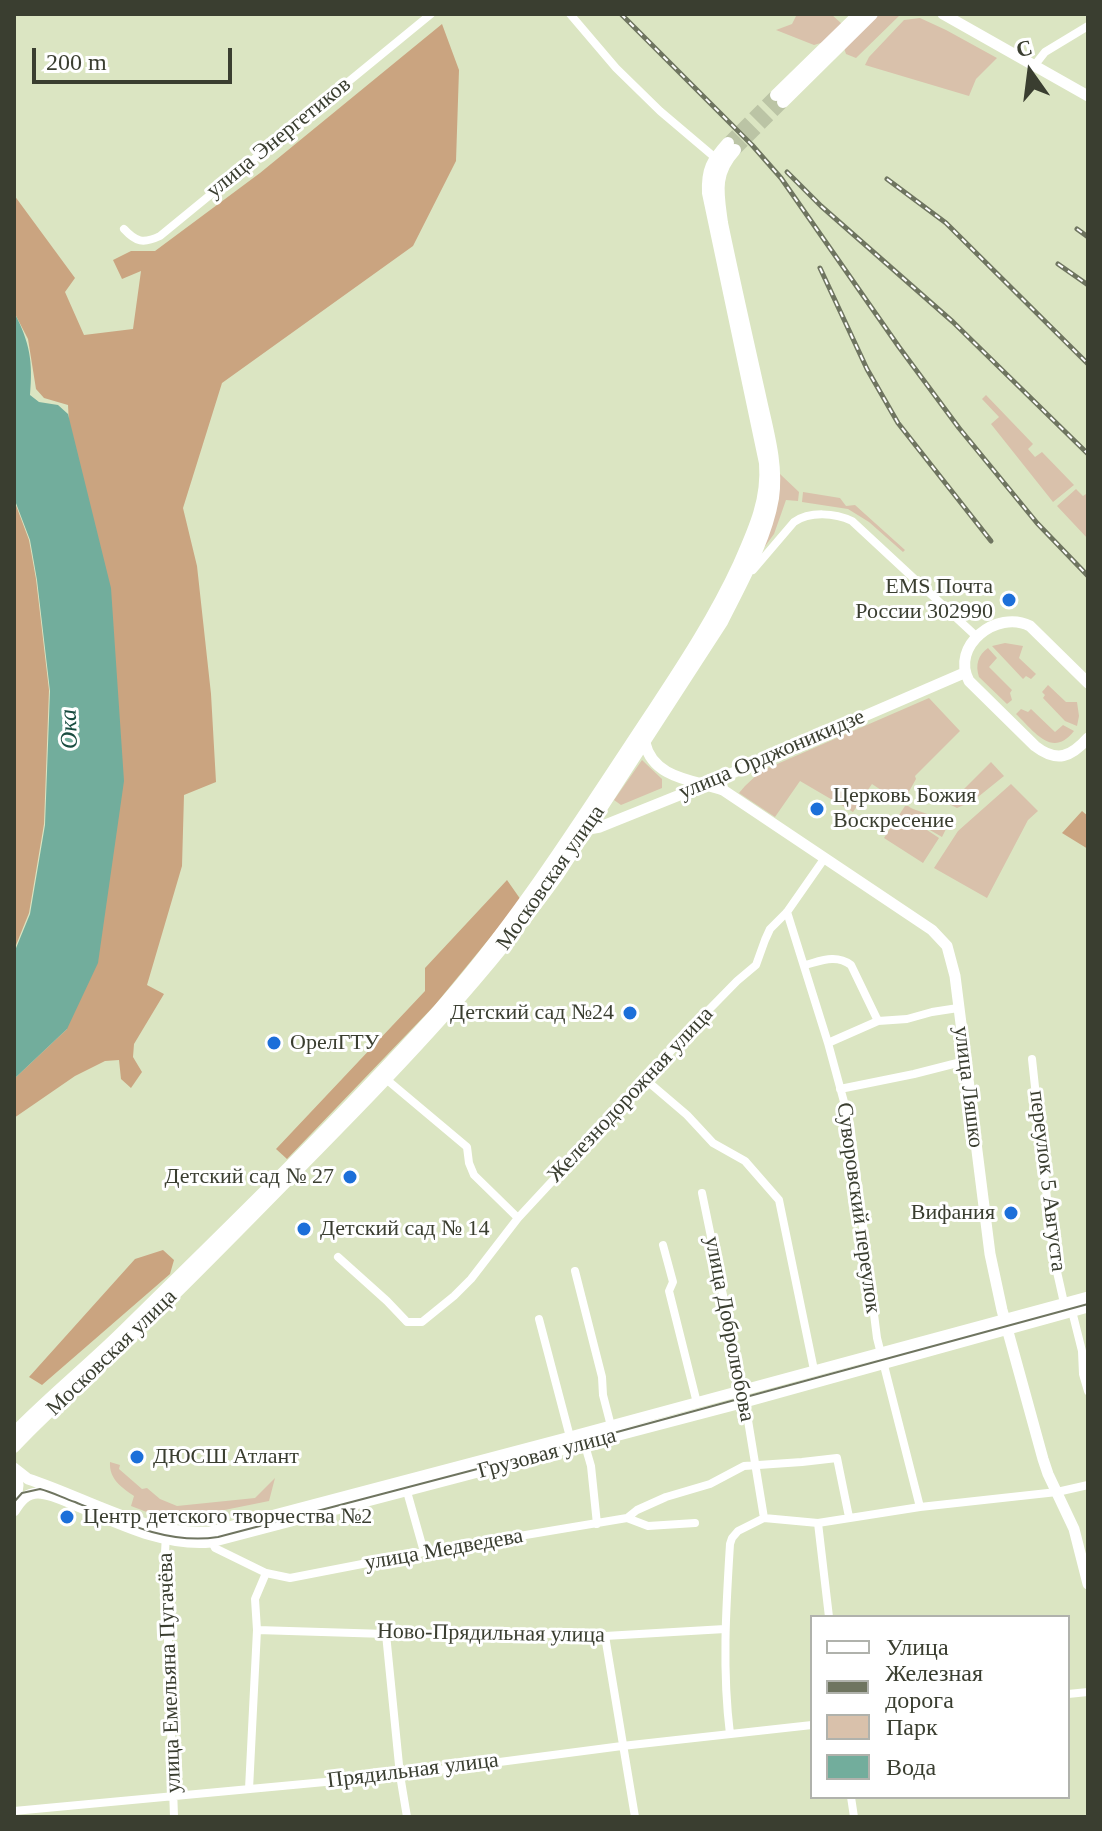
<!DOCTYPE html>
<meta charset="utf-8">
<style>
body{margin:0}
#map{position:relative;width:1102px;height:1831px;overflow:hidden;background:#dbe5c2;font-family:"Times New Roman",serif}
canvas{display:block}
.frame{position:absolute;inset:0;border:16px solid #3a3e30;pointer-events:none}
.legend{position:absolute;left:810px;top:1615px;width:260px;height:184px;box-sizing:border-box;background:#fff;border:2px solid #b0b2ac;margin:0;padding:10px 14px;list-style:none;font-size:24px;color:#3a3e30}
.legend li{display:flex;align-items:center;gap:16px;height:40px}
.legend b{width:40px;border:2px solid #b0b2ac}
.north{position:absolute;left:990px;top:32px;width:80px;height:80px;-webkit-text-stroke:6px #fff;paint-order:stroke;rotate:346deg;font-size:22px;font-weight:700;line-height:32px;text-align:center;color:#3a3e30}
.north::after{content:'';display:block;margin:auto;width:28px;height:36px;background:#3a3e30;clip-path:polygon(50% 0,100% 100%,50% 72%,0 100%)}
.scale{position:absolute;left:32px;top:48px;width:200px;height:36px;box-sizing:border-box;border:4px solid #3a3e30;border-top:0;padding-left:10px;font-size:24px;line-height:28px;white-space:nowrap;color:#3a3e30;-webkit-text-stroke:6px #fff;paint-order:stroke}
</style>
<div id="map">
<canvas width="1102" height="1831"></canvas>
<div class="frame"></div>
<ul class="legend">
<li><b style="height:10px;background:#fff"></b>Улица</li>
<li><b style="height:10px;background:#6f7560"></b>Железная дорога</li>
<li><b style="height:22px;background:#d9c1ab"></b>Парк</li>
<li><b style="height:22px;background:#72ad9c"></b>Вода</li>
</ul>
<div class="north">С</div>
<div class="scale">200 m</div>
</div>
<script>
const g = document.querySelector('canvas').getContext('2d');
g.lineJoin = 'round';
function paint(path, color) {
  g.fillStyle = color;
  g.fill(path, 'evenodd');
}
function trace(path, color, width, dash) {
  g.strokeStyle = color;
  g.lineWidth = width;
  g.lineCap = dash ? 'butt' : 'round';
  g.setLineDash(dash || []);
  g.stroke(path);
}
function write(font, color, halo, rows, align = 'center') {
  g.font = font + ' "Times New Roman",serif';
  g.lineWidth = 6;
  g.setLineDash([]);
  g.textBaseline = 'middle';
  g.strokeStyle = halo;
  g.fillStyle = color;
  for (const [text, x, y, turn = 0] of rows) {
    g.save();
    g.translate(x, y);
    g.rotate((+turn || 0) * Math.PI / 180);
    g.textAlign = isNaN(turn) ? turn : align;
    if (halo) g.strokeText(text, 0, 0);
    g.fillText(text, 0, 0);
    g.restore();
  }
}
paint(new Path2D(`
 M797,14H831L842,24L824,42L814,45L776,30L792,24Z
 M878,14H901L856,58L846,54L844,48Z
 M920,18L946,30L997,58L976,79L969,96L865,65L869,57L904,20Z
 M986,395L1033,444L1028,449L1035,457L1042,452L1074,485L1053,502L991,424L999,417L982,399Z
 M780,474L799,492L798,501L786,500L774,534L758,556L780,485Z
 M1076,489L1083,496L1086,494L1088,496V539L1057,506Z
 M803,492L840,498L846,506L855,505L905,550L903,552L869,522L848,509L802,502Z
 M1005,643L1023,646L1019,658L1036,674L1031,679L1026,676L1023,679L992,646Z
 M988,648L997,658L989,667L1012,690L1010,693L1012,700L1007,704L979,677C975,665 978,655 988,648Z
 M1048,685L1066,702H1077L1079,716L1077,726L1065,721L1043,698L1045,695L1042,692Z
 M929,698L960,731L915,776L916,779L902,804L872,784L853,812L800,781L775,817L739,793L745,786L761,771Z
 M1021,709L1028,712L1031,709L1055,732L1063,725L1074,731C1052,759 1034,731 1016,714Z
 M642,760L662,779V788L621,805L614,800Z
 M991,762L1004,776L973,801L957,808L949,804Z
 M1011,784L1038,811L1028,820L987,898L934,868L958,831Z
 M905,806H908C915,811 922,811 931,816L930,818L948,825L942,837L909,818L939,838L923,863L884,838Z
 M110,1462L120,1465L119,1469L142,1489L147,1488L160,1499L177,1506L255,1498L275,1478L269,1501L175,1520L165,1519L131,1506L134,1496C121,1487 109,1479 110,1462Z`), '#d9c1ab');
paint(new Path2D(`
 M442,24L459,70L456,161L413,246L222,383L183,508L197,566L211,694L216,782L184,795L182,866L147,985L164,994L134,1044L133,1057L142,1072L131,1088L121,1079L119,1060L105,1061L75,1076L14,1118V1079L67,1029L69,424L68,405L44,398L36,389L28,339L14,312V195L75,278L65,292L84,335L133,329L141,271L122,279L113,260L131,251H155L260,173Z
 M14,500L29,540L36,579L49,690L44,824L29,913L14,950Z
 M1082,811L1088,816V849L1062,833Z
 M507,880L521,900L435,1005L287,1159L276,1149L425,991V968Z
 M163,1250L174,1260L170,1274L42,1385L29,1377L135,1259Z`), '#caa480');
paint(new Path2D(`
 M14,312C30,343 33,361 30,395L39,402L58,405L68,414L111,588L124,781L98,963L67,1029L14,1079V953L30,914L45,825L50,691L37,580L30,540L14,498Z`), '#72ad9c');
trace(new Path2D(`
 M728,143L776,95
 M735,150L783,102`), '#bbc4a5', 12, [12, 6]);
trace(new Path2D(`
 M570,14L616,68L660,111L719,161
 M1034,66L1045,52L1088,26
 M124,229C136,242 143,244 160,236L431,14
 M753,570L794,522C810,511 835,513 852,521L977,637
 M787,912L828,1043L850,1124L877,1338L920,1507
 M805,965C821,961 836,954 851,965L878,1021
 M828,1043L878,1021L907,1019L932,1012L958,1008
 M1032,1059L1053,1254L1064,1303
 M386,1079L467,1147L469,1163L474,1175L518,1218
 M646,1080L687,1115L713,1143L745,1161L779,1200L814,1370
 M840,1089L914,1074L965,1061
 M702,1193L745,1402L764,1518
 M663,1245L673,1282L669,1291L697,1403
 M338,1257L387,1301L407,1322H422L454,1296L471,1279L518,1218L646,1080L690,1029L737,981L756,965L765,940L770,929L787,912L824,859
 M575,1271L602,1377L603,1395L611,1426
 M1072,1311L1082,1351L1083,1374L1088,1391
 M539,1319L570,1437
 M584,1442L591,1466L597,1524
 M406,1488L424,1552
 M627,1518L637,1510L666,1497L710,1484L744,1466L802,1462L837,1458L849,1517
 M818,1523L829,1617
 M166,1534L165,1553L174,1817
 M211,1540L215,1548L266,1573L290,1578L424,1552L627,1518L648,1526L695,1523
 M257,1630L386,1634H579L605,1636L725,1629
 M386,1634L400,1775L407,1817
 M605,1636L635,1817
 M1068,1694L1088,1692
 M730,1734C722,1670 726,1608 730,1544L732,1538L738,1531L764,1518L818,1523L920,1507L1057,1492L1088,1485
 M249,1789L257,1630L255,1599L266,1573
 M851,1797L854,1817
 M14,1811L400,1775L622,1746L812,1725`), '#fff', 8);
trace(new Path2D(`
 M943,14L1088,96
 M1088,683L1030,626C997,609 950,646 969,681L1035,746C1057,763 1071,757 1088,738
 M645,743C653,779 695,780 723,790L932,930L947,946L955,976L990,1254L1002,1310L1043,1459L1048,1474L1074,1529L1088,1584
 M585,827L589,829L600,827L707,784L964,673
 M14,1468L28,1479C87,1498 146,1536 210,1532L570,1437L1088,1297
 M15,1470L18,1485L15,1508
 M14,1511C20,1501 26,1493 38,1493C51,1493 68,1502 80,1507C122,1525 164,1546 211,1542L745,1402L1088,1307`), '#fff', 11);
trace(new Path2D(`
 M776,95L859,14
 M783,102L872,14
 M14,1433C47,1399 85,1368 119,1335C226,1230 334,1125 435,1014C519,920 584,814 654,709C685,662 715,616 739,564C754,530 768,500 765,463L708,193C707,169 712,161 728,143
 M14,1447C54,1404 100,1366 142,1326C202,1268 260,1208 318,1149C403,1063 487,974 558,875L722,622C741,584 766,540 773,498C778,464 767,429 760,396C747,338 734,281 722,223C718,193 713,174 735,150`), '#fff', 12);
trace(new Path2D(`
 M14,1502L22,1493L40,1489C52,1492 63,1498 75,1502C120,1521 167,1545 218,1537L584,1441L1088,1304`), '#6f7560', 2);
const rail = new Path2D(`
 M621,14L752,145L781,178L899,347L959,428L1037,523L1088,576
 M787,172L821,206L953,322L1088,454
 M887,179L946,223L1088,364
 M1077,229L1088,237
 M1058,264L1088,285
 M820,268L867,369L898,423L991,541`);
trace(rail, '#6f7560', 5);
trace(rail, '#fff', 2, [6]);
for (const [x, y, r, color] of [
 [1009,600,8,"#1c6fd9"],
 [817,809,8,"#1c6fd9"],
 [630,1013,8,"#1c6fd9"],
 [274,1043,8,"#1c6fd9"],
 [350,1177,8,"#1c6fd9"],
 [1011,1213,8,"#1c6fd9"],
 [304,1229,8,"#1c6fd9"],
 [137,1457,8,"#1c6fd9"],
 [67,1517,8,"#1c6fd9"]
]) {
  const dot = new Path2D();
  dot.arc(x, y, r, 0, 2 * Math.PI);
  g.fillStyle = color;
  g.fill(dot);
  trace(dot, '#fff', 3);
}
write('22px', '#3a3e30', '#fff', [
 ["улица Энергетиков",279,138,-39],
 ["улица Орджоникидзе",772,755,-23],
 ["Московская улица",551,878,-55],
 ["улица Ляшко",968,1087,83],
 ["Железнодорожная улица",631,1095,-47],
 ["переулок 5 Августа",1047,1181,83],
 ["Суворовский переулок",858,1208,82],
 ["улица Добролюбова",729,1329,79],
 ["Московская улица",112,1353,-44],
 ["Грузовая улица",547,1454,-15],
 ["улица Медведева",444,1550,-10],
 ["Ново-Прядильная улица",491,1634,1],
 ["улица Емельяна Пугачёва",170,1673,-92],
 ["Прядильная улица",413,1771,-7]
]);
write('22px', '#3a3e30', '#fff', [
 ["EMS Почта",993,587,"right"],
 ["России 302990",993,612,"right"],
 ["Церковь Божия",833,796],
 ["Воскресение",833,821],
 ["Детский сад №24",614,1013,"right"],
 ["ОрелГТУ",290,1043],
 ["Детский сад № 27",334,1177,"right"],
 ["Вифания",995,1213,"right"],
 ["Детский сад № 14",320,1229],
 ["ДЮСШ Атлант",153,1457],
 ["Центр детского творчества №2",83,1517]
], 'left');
write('italic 24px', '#1a4d41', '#fff', [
 ["Ока",70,729,-92]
]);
</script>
